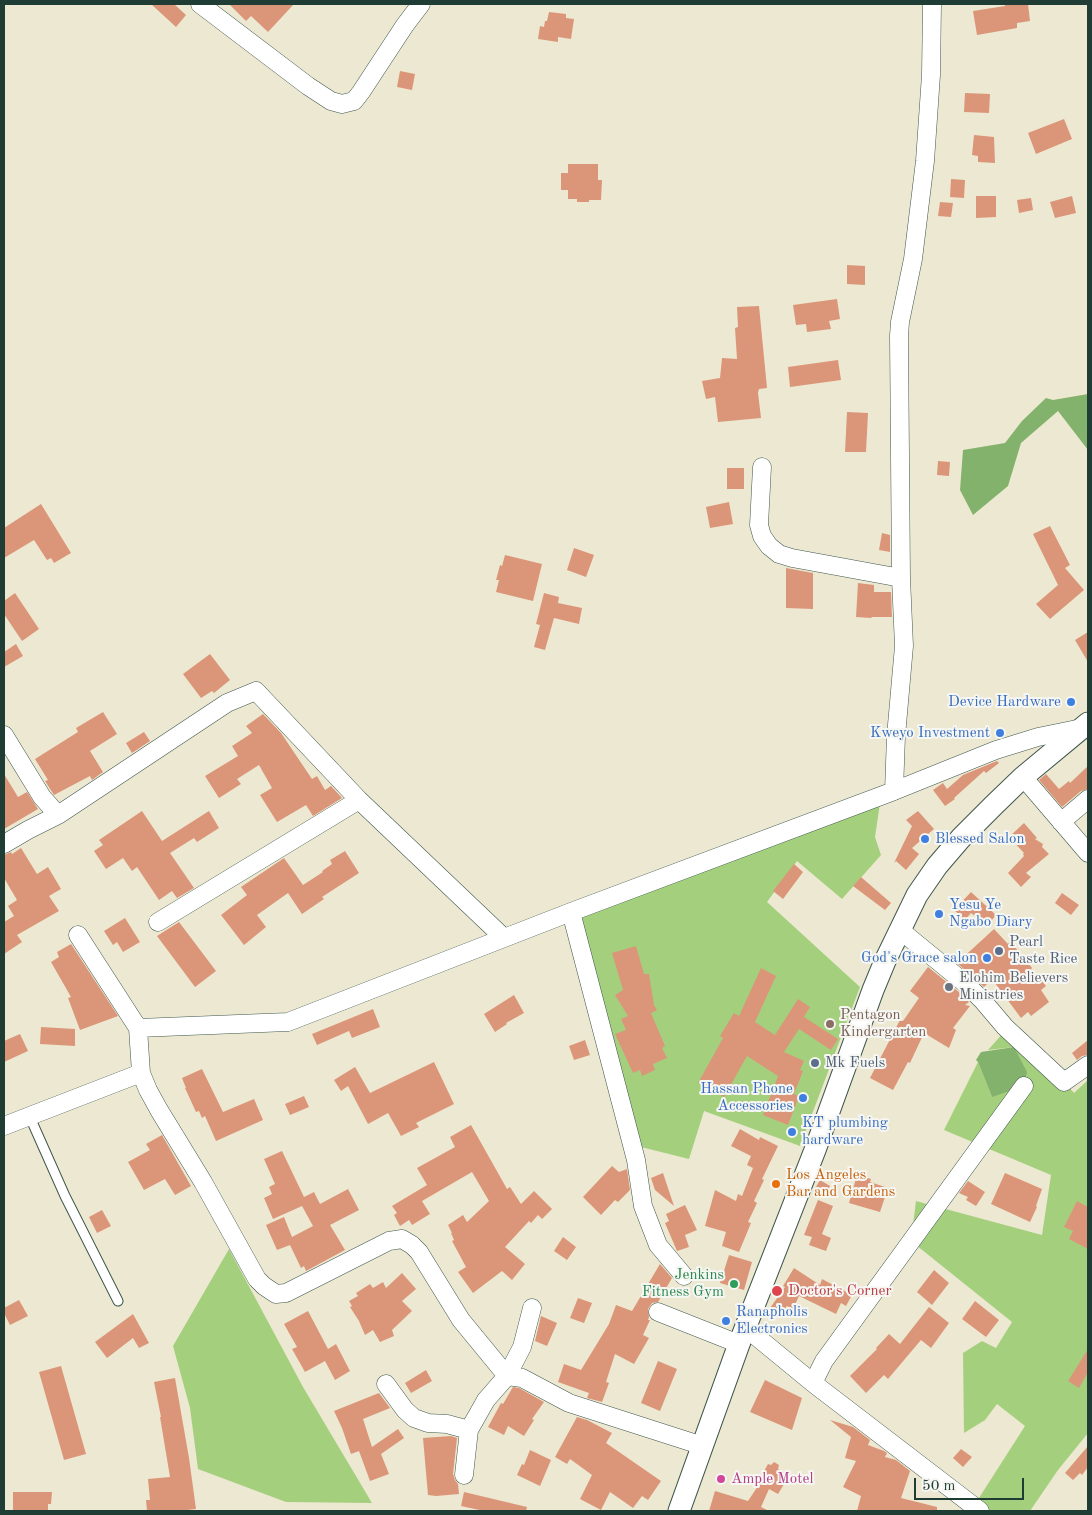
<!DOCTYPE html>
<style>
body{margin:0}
#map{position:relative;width:1092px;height:1515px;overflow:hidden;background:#ede8d1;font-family:"Old Standard TT",serif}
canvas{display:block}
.frame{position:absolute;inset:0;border:5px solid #1f3d34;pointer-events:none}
.scale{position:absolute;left:914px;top:1478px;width:110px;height:22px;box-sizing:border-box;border:2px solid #1f3d34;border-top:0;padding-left:6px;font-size:15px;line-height:18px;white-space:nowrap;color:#1f3d34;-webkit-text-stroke:4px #f6f6f2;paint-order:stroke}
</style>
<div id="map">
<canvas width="1092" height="1515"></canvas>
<div class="frame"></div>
<div class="scale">50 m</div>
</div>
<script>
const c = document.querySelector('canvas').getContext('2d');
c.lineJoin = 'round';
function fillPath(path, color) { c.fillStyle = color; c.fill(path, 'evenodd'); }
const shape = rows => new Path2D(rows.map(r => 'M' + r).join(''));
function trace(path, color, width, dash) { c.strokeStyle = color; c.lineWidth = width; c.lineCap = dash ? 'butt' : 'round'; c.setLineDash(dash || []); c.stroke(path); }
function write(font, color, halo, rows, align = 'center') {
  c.font = font + ' "Old Standard TT",serif'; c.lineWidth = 4; c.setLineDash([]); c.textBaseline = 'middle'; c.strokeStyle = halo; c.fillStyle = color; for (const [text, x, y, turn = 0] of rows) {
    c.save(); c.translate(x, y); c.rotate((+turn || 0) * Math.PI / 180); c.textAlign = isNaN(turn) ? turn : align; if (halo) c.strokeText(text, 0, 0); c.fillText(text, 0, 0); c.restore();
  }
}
fillPath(shape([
 [882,790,875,837,881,855,842,899,797,861,767,902,860,987,800,1146,704,1111,689,1159,633,1145,574,908],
 [1005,1031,1047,1062,1074,1093,1088,1080,1088,1433,1058,1470,1030,1511,989,1511,977,1501,1025,1426,997,1404,985,1420,964,1433,963,1353,982,1341,996,1348,1012,1322,911,1241,916,1201,1042,1235,1051,1175,944,1130,978,1062,992,1097,1014,1047,988,1050],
 [229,1249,303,1387,372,1503,286,1502,198,1469,190,1408,173,1346]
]), '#a4d07d');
fillPath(shape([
 [1088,394,1088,450,1058,411,1021,443,1008,486,973,515,960,490,963,450,1005,443,1022,421,1046,398,1053,400],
 [1014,1047,1027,1072,1024,1086,992,1097,978,1062,976,1060,981,1052]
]), '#83b26c');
fillPath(shape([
 [151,4,174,4,186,15,176,27],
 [229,4,294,4,268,32,251,16,246,21],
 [1005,4,1028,4,1030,21,1017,23,1017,28,977,35,973,11,1005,6],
 [549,12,566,14,566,18,574,19,571,39,558,37,558,42,538,39,540,26,544,27,545,21,547,21],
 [400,71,415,74,412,90,397,87],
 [965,93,990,94,989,113,964,112],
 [1064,119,1072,139,1036,154,1028,133],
 [974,135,994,137,995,163,978,162,978,156,972,155],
 [568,164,598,164,598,180,602,180,601,200,589,200,589,202,577,202,577,199,568,199,568,190,561,190,561,173,568,173],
 [951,179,965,180,964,198,950,197],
 [976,196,996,196,996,217,976,218],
 [1072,196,1076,213,1055,218,1050,202],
 [1031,198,1033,210,1019,213,1017,200],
 [940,202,953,203,951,217,938,216],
 [847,265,865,266,865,285,847,284],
 [837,299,840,319,829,321,831,329,807,332,806,324,796,325,793,305],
 [759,306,767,388,759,389,758,393,761,418,718,422,715,397,706,399,702,381,720,378,722,358,737,359,735,328,738,327,737,307],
 [838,360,841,380,790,387,788,367],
 [847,412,868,413,866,452,845,452],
 [938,461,950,462,949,476,937,475],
 [727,468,744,468,744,489,727,489],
 [729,502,733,524,710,528,706,507],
 [41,504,71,553,54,563,51,558,47,560,34,540,4,558,4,528],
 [1050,526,1070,565,1065,568,1084,590,1050,619,1036,604,1058,585,1033,534],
 [882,533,890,535,890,552,879,550],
 [574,548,594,555,586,577,567,570],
 [505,555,542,564,533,601,496,592,499,580,496,580,500,565,502,566],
 [786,568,813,573,813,609,786,608],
 [858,583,874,585,874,592,891,592,892,617,872,617,871,618,856,617],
 [15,593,39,629,22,641,4,614,4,601],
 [544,593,559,597,558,603,582,608,579,624,554,618,545,650,534,647,540,625,536,624],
 [1088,632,1088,662,1075,640],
 [16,644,23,656,4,667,4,652],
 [210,654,230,680,214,693,212,691,201,698,183,674],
 [103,712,117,734,90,751,103,772,92,780,90,776,54,795,45,781,48,780,35,759,78,732,76,728],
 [263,714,281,733,312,779,317,776,325,790,331,786,342,798,313,816,306,805,277,822,260,795,272,788,259,765,237,779,241,784,219,798,205,776,238,756,232,746,252,733,246,726],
 [144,732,150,741,132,753,126,743],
 [997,761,999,763,986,773,984,771,954,798,955,799,945,806,933,790,943,783,947,789,963,775],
 [1088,766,1088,789,1081,791,1062,807,1039,780,1046,774,1059,789,1069,781,1070,783],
 [4,774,18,797,27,792,38,809,4,829],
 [142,811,162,841,209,811,219,828,197,842,194,838,170,853,194,888,177,898,172,891,159,900,137,867,132,871,123,858,106,869,94,851,103,845,99,840],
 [918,811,934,829,912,848,919,854,906,870,896,861,894,863,912,826,906,820],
 [1024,823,1037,838,1035,839,1043,844,1042,847,1049,854,1026,873,1031,877,1021,887,1008,873,1024,856,1023,854,1024,853,1009,837],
 [21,848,37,874,48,867,61,889,49,896,59,911,17,935,22,942,4,954,4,922,14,916,8,906,17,900,4,878,4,855,11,852,12,854],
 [345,851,359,873,322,897,324,899,302,914,288,893,257,915,266,927,244,945,221,915,247,895,241,887,284,858,303,885,323,872,322,871,332,864,330,860],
 [794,864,803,872,783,899,773,891],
 [861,877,891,903,885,910,853,886],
 [971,892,996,915,987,926,971,913,965,920,954,910],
 [1062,893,1079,905,1071,915,1055,903],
 [125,918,140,942,123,952,117,942,113,945,104,931],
 [179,922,216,971,195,987,157,936],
 [994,929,1008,944,1010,942,1023,956,1032,968,1027,974,1033,979,1037,975,1046,986,1041,990,1049,1002,1031,1016,1028,1012,1021,1018,992,979,984,987,957,963],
 [71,944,118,1016,80,1030,68,998,71,997,51,962,59,957,57,952],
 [636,946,644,974,649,974,654,1005,657,1010,651,1013,665,1046,662,1048,667,1058,653,1064,655,1070,642,1076,640,1070,633,1073,615,1034,626,1030,621,1019,628,1016,615,995,623,990,612,953],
 [928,967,959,992,969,1002,965,1005,970,1006,953,1028,956,1030,949,1048,924,1033,910,1063,908,1062,893,1090,870,1078,900,1020,903,1021,919,998,910,991],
 [761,968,776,976,755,1022,775,1035,798,999,810,1007,804,1017,838,1039,831,1050,799,1029,784,1052,804,1061,800,1070,803,1071,794,1094,799,1096,788,1125,763,1115,778,1076,747,1056,724,1097,698,1083,723,1038,720,1036,734,1013,739,1016],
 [514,995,524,1013,506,1023,507,1024,495,1032,484,1014],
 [373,1009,380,1027,352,1038,349,1031,317,1045,312,1034],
 [41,1027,75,1029,75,1046,40,1044],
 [20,1034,28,1051,4,1062,4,1041],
 [585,1040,590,1055,574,1060,569,1046],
 [1088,1040,1088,1055,1082,1056,1077,1060,1072,1053],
 [434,1062,454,1104,416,1123,419,1127,401,1136,388,1113,368,1124,348,1086,341,1091,334,1080,355,1067,370,1093],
 [202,1069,223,1112,254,1099,263,1120,216,1141,205,1116,202,1118,199,1111,196,1112,185,1088,186,1088,182,1078],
 [304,1096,309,1107,290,1115,285,1104],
 [471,1125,507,1189,510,1187,521,1204,534,1191,552,1209,542,1219,538,1215,531,1223,529,1221,505,1247,525,1264,512,1280,502,1271,473,1293,458,1272,466,1267,452,1241,454,1240,451,1233,452,1233,448,1225,463,1215,467,1222,489,1201,472,1172,422,1201,430,1214,412,1225,409,1220,400,1226,394,1215,397,1213,392,1206,427,1185,417,1168,455,1147,450,1137],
 [740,1129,759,1140,760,1137,778,1146,762,1179,764,1180,754,1201,757,1203,748,1222,751,1223,739,1252,722,1246,726,1232,705,1226,715,1190,736,1201,738,1194,742,1196,753,1168,747,1165,751,1156,731,1146],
 [162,1135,191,1186,175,1195,165,1179,144,1190,128,1162,150,1150,146,1144],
 [282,1151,304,1197,314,1192,320,1204,348,1189,359,1210,330,1225,345,1250,306,1271,304,1266,301,1268,290,1245,277,1250,266,1225,284,1217,292,1237,313,1226,302,1206,273,1219,264,1198,272,1194,269,1187,275,1184,264,1159],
 [612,1166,619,1172,627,1169,630,1190,618,1202,615,1200,601,1215,583,1197],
 [663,1173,674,1206,655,1190,651,1178],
 [1005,1173,1042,1189,1036,1206,1037,1207,1030,1222,991,1204],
 [857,1175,871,1179,870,1182,888,1188,880,1212,849,1203],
 [820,1180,830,1186,824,1198,813,1192],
 [968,1181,985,1192,976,1206,966,1200,968,1197,959,1193],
 [818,1200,833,1206,822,1234,831,1238,826,1251,809,1245,812,1237,804,1235],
 [1077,1201,1088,1207,1088,1249,1069,1239,1073,1231,1064,1227],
 [685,1205,697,1230,685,1235,689,1247,677,1251,665,1223,669,1221,666,1214],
 [102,1210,111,1226,97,1233,89,1217],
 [563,1237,576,1247,567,1260,554,1251],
 [729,1255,752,1262,744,1290,720,1283],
 [660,1264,672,1278,658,1302,652,1303,648,1309,649,1317,648,1320,650,1320,643,1335,649,1338,634,1364,615,1354,606,1382,609,1383,602,1402,587,1398,589,1393,558,1382,564,1364,581,1370,609,1324,616,1305,632,1311],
 [794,1268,820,1285,822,1279,852,1295,846,1306,841,1303,836,1314,799,1296,793,1309,787,1306,780,1315,770,1308,785,1287,783,1286],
 [934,1270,949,1283,932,1305,917,1292],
 [402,1273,416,1289,402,1301,412,1311,392,1330,394,1336,380,1342,373,1330,365,1335,359,1321,350,1307,352,1306,349,1301,358,1296,356,1293,370,1284,373,1288,383,1282,386,1288],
 [578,1298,592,1303,584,1323,570,1318],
 [19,1300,28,1316,10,1325,4,1313,4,1308],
 [975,1301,999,1320,986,1337,962,1319],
 [929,1307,949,1323,931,1348,921,1340,888,1379,884,1375,866,1393,850,1376,877,1349,876,1348,889,1334,900,1344],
 [308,1311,328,1349,336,1344,350,1371,335,1380,325,1361,305,1372,292,1349,297,1347,284,1324],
 [133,1314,149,1343,139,1348,133,1338,107,1358,95,1342],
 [541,1316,557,1323,547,1346,535,1341],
 [1088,1349,1088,1372,1079,1388,1068,1381],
 [658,1361,677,1369,660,1411,641,1403],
 [61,1366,86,1454,64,1460,39,1372],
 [426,1370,432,1381,411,1393,405,1383],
 [175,1378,189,1458,196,1509,187,1510,187,1511,147,1511,146,1500,150,1500,148,1479,170,1477,160,1417,161,1417,154,1382],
 [765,1380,802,1398,792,1430,750,1412],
 [513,1387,519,1388,544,1402,532,1419,534,1420,524,1436,508,1426,504,1435,488,1427,501,1403,503,1404],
 [379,1393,390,1408,363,1419,372,1447,398,1429,404,1438,381,1454,389,1474,370,1481,359,1451,351,1454,342,1428,334,1411],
 [577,1417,587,1420,612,1433,606,1443,661,1481,648,1500,642,1496,633,1508,610,1492,601,1510,580,1499,592,1475,570,1459,567,1464,555,1457],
 [830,1420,853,1427,870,1440,868,1445,884,1451,887,1453,885,1457,896,1460,910,1471,901,1498,937,1507,937,1511,857,1511,861,1496,843,1487,856,1461,845,1458,851,1437],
 [451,1436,457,1438,453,1474,455,1480,458,1484,459,1494,436,1496,428,1495,423,1438],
 [1088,1446,1088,1467,1082,1475,1080,1473,1073,1480,1065,1473],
 [961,1449,972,1457,963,1467,953,1458],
 [530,1450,551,1460,540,1486,517,1475,522,1464,524,1465],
 [774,1462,779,1465,778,1469,789,1476,778,1494,769,1489,761,1507,769,1511,709,1511,715,1491,748,1501,760,1483,758,1482,768,1464,771,1465],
 [13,1492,52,1492,51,1504,48,1504,48,1511,13,1511],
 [464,1492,527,1507,526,1511,484,1511,461,1506]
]), '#db9679');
const service = shape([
 [29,1115,65,1196,118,1301]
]);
const minor = shape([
 [200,4,308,86,331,101,342,104,354,101,361,92,405,25,421,4],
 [762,467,759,525,762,536,769,546,779,554,792,558,901,578],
 [4,735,42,797,58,815],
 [1023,777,1088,853],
 [894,791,896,736,904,646,901,578,899,336,900,322,913,259,925,161,931,75,932,4],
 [1061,822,1088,799],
 [4,844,28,830,58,815,227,703,256,691,359,800,504,938],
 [571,912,636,1160,643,1206,658,1245,684,1276],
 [158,922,359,800],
 [900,930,966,984,983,1001,1005,1027,1064,1082,1088,1065],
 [78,935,138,1028],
 [141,1073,148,1090,159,1110,203,1182,257,1279,264,1286,276,1294,286,1293,389,1241,402,1239,412,1245,419,1252,461,1320,507,1376,522,1347,532,1308],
 [4,1126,141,1073,138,1028,288,1022,571,912,894,791,996,750,1038,737,1082,728],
 [658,1312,739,1344],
 [746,1328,813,1383,980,1511],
 [813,1383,824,1361,1024,1086],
 [386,1384,405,1410,414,1418,428,1423,447,1424,469,1430],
 [464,1475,469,1430,486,1400,507,1376,522,1378,569,1403,703,1446]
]);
const tertiary = shape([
 [679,1511,739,1344,815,1150,873,990,885,961,917,895,937,866,961,838,994,805,1023,777,1088,723]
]);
trace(service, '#3e574c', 11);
trace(minor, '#3e574c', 19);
trace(tertiary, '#3e574c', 23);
trace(service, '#fff', 9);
trace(minor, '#fff', 18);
trace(tertiary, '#fff', 21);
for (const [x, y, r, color] of [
 [1071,702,5,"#3f7fe0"],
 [1000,733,5,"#3f7fe0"],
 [925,839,5,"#3f7fe0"],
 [939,914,5,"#3f7fe0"],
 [999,951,5,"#5c6f8a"],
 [987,958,5,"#3f7fe0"],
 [949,987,5,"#6b7280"],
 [830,1024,5,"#8d6e63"],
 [815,1063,5,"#5c6f8a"],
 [803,1098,5,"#3f7fe0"],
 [792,1132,5,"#3f7fe0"],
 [776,1184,5,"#e8710a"],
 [734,1284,5,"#2e9e5b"],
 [777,1291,6,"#e0444e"],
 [726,1321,5,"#3f7fe0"],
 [721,1479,5,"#d1479c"]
]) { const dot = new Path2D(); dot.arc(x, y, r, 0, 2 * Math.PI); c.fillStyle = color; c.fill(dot); trace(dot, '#f6f6f2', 2); }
write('15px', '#366cbe', '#f6f6f2', [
 ["Device Hardware",1061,702],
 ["Kweyo Investment",990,733],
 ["Blessed Salon",935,839,"left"],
 ["Yesu Ye",949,905,"left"],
 ["Ngabo Diary",949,922,"left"],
 ["God's Grace salon",977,958],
 ["Hassan Phone",793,1089],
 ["Accessories",793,1106],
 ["KT plumbing",802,1123,"left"],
 ["hardware",802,1140,"left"],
 ["Ranapholis",736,1312,"left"],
 ["Electronics",736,1329,"left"]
], 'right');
write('15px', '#4e5e75', '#f6f6f2', [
 ["Pearl",1009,942],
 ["Taste Rice",1009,959],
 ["Mk Fuels",825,1063]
], 'left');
write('15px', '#5b616d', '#f6f6f2', [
 ["Elohim Believers",959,978],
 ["Ministries",959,995]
], 'left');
write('15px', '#785e54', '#f6f6f2', [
 ["Pentagon",840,1015],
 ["Kindergarten",840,1032]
], 'left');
write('15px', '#c56008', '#f6f6f2', [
 ["Los Angeles",786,1175],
 ["Bar and Gardens",786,1192]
], 'left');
write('15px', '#27864d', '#f6f6f2', [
 ["Jenkins",724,1275],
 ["Fitness Gym",724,1292]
], 'right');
write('15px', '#be3a42', '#f6f6f2', [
 ["Doctor's Corner",788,1291]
], 'left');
write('15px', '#b23c85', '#f6f6f2', [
 ["Ample Motel",731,1479]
], 'left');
</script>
